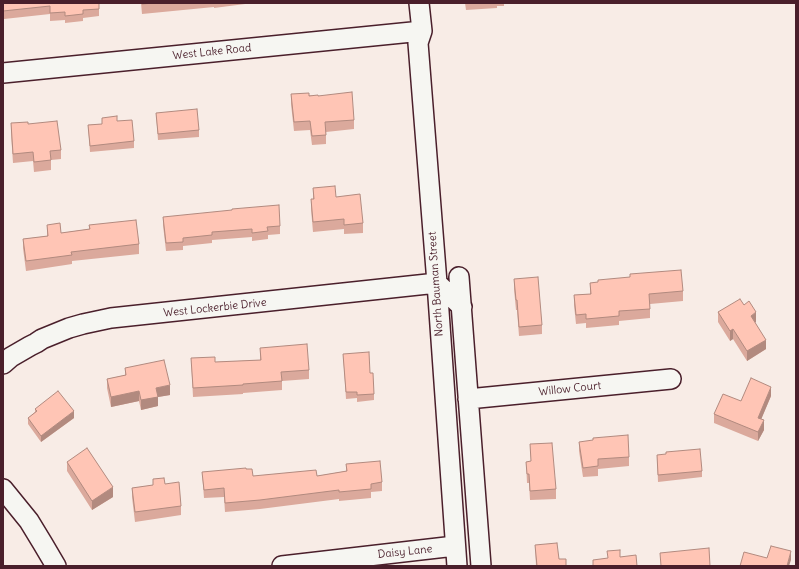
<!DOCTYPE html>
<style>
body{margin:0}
#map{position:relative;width:799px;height:569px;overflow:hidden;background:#f8ece6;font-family:Delius,sans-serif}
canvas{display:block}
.frame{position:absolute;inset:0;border:4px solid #4a1f2b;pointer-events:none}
</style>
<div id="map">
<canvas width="799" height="569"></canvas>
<div class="frame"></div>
</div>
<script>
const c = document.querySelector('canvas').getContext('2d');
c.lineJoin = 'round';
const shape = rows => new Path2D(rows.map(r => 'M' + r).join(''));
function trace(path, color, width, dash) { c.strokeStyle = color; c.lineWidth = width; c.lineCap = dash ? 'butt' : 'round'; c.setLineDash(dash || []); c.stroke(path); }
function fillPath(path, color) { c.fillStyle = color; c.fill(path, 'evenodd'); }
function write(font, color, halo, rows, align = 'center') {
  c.font = font + ' Delius,sans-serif'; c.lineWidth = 4; c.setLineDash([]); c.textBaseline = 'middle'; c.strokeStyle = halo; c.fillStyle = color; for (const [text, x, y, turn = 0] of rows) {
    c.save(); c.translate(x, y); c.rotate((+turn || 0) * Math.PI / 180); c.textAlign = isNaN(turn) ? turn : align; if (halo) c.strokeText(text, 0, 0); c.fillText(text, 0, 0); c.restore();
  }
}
const street = shape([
 [419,3,422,31,418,43,437,283,457,566],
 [3,73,422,31],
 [459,277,481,566],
 [3,364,11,357,30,346,36,343,42,339,69,328,83,324,111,318,437,283,462,307],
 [468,399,671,379],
 [3,489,29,521,43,544,56,566],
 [282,566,455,546]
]);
trace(street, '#4a1f2b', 22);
trace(street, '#f6f6f2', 19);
fillPath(shape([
 [3,3,99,9,99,16,83,18,83,21,65,23,65,20,50,21,50,14,4,19,4,28,3,28],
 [141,3,253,3,214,8,214,7,142,14],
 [465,3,504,3,504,6,497,6,497,8,466,10],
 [291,94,318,96,354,120,354,129,326,132,326,144,312,145,310,130,294,131,291,104],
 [156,113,199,130,199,137,158,140],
 [102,118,117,121,134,141,134,148,90,152,88,125,102,124],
 [11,123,28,124,61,150,61,159,51,160,51,170,34,172,33,161,13,163,11,133],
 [313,188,336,197,363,223,363,233,344,234,344,229,313,232,311,209,311,199,313,199],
 [163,217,280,226,280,234,268,235,268,239,252,241,252,237,212,240,212,243,183,246,183,250,166,251,163,225],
 [47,225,61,233,89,229,89,225,139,244,139,254,72,261,72,264,26,271,23,248,23,239,47,236],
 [514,279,542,325,542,334,519,336,517,310,516,310,514,289],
 [590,283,683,291,683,301,650,304,650,318,619,321,619,325,586,328,586,323,576,324,574,305,574,295,590,294],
 [744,305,756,322,755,322,766,349,747,361,733,339,730,341,718,322,718,312],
 [260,348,309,370,309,379,282,381,282,390,243,393,243,394,193,397,191,358,215,362,260,360],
 [343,354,370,373,374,394,374,400,357,402,357,398,346,399],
 [125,368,170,395,158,397,158,406,141,410,139,401,111,407,107,388,107,379,125,375],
 [771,396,761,419,764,430,758,441,714,423,714,414,741,401],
 [35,409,74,418,41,442,28,424,28,418,35,412],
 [579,442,629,457,629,466,598,469,598,476,583,477,579,451],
 [530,444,556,489,556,499,530,500,529,483,527,483,526,462,531,461],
 [657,455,702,471,702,477,658,482],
 [67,462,113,497,92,510,67,471],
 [346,464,382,482,382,491,371,492,371,498,339,501,339,499,260,509,225,512,224,497,204,498,202,472,246,469,253,476,317,476,346,471],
 [153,479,165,484,181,506,181,515,135,522,132,497,132,488,153,485],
 [535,545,559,559,566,566,536,566]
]), '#dba99c');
fillPath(shape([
 [756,312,756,322,751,325,751,316],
 [733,329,733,339,730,341,730,331],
 [766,340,766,349,747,361,747,351],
 [170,385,170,395,158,397,158,406,141,410,141,400,156,388],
 [771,387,771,396,758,427,758,418],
 [139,391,139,401,111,407,111,397],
 [74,411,74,418,41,442,41,436],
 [764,420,764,430,758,441,758,432],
 [113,487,113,497,92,510,92,501],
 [791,551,791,560,789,566,787,566]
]), '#b28a7f');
const building = shape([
 [3,3,99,3,99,9,83,10,83,14,65,16,65,12,50,13,50,6,3,11,3,3],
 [142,3,154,3,142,4,142,3],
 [352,92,354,120,325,122,326,135,312,136,310,121,294,122,291,94,309,93,309,96,318,95,318,96,352,92],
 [197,109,199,130,158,134,156,113,197,109],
 [117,116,117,121,132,120,134,141,90,146,88,125,102,124,102,118,117,116],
 [57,121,61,150,50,151,51,160,34,162,33,152,13,154,11,123,28,122,28,124,57,121],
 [335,186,336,197,360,194,363,223,344,225,344,219,313,222,311,199,314,199,313,188,335,186],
 [279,205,280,226,267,227,268,231,252,233,252,229,212,232,212,235,183,238,183,242,166,243,163,217,232,210,232,209,279,205],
 [136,220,139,244,71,252,72,255,26,261,23,239,48,236,47,225,60,223,61,233,90,229,89,225,136,220],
 [681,270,683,291,649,294,650,309,619,311,619,316,586,319,586,314,576,315,574,295,591,294,590,283,598,282,598,280,630,277,630,274,681,270],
 [538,277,542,325,519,327,517,300,516,300,514,279,538,277],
 [740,299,744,305,749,301,756,312,751,316,766,340,747,351,733,329,730,331,718,312,740,299],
 [307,344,309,370,281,372,282,381,243,384,243,385,193,388,191,358,215,357,215,362,261,360,260,348,307,344],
 [369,352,370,373,373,373,374,394,357,395,357,392,346,392,343,354,369,352],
 [164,360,170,385,156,388,158,397,141,400,139,391,111,397,107,379,126,375,125,368,164,360],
 [751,378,771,387,758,418,764,420,758,432,714,414,723,394,741,401,751,378],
 [58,391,74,411,41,436,28,418,37,411,35,409,58,391],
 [628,435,629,457,598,459,598,466,583,468,579,442,593,440,593,438,628,435],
 [552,443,556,489,530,491,529,474,527,474,526,462,531,461,530,444,552,443],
 [87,448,113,487,92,501,67,462,87,448],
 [700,449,702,471,658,475,657,455,666,454,666,452,700,449],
 [380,461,382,482,371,484,371,489,339,492,339,490,260,500,225,503,224,488,204,490,202,472,246,468,246,469,252,469,253,476,316,470,317,476,347,471,346,464,380,461],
 [164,478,165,484,179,482,181,506,135,512,132,488,153,485,153,479,164,478],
 [557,543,559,559,566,559,566,566,537,566,535,545,557,543],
 [771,546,791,551,787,566,740,566,744,552,767,558,771,546],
 [709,548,710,566,661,566,660,553,709,548],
 [620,550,620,557,636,555,637,566,593,566,593,560,608,558,607,551,620,550]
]);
fillPath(building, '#ffc5b5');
trace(building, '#b28a7f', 1);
write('11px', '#4a1f2b', '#f6f6f2', [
 ["West Lake Road",212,52,-6],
 ["North Bauman Street",436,284,-94],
 ["West Lockerbie Drive",215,308,-6],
 ["Willow Court",570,389,-6],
 ["Daisy Lane",405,552,-6]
]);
</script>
